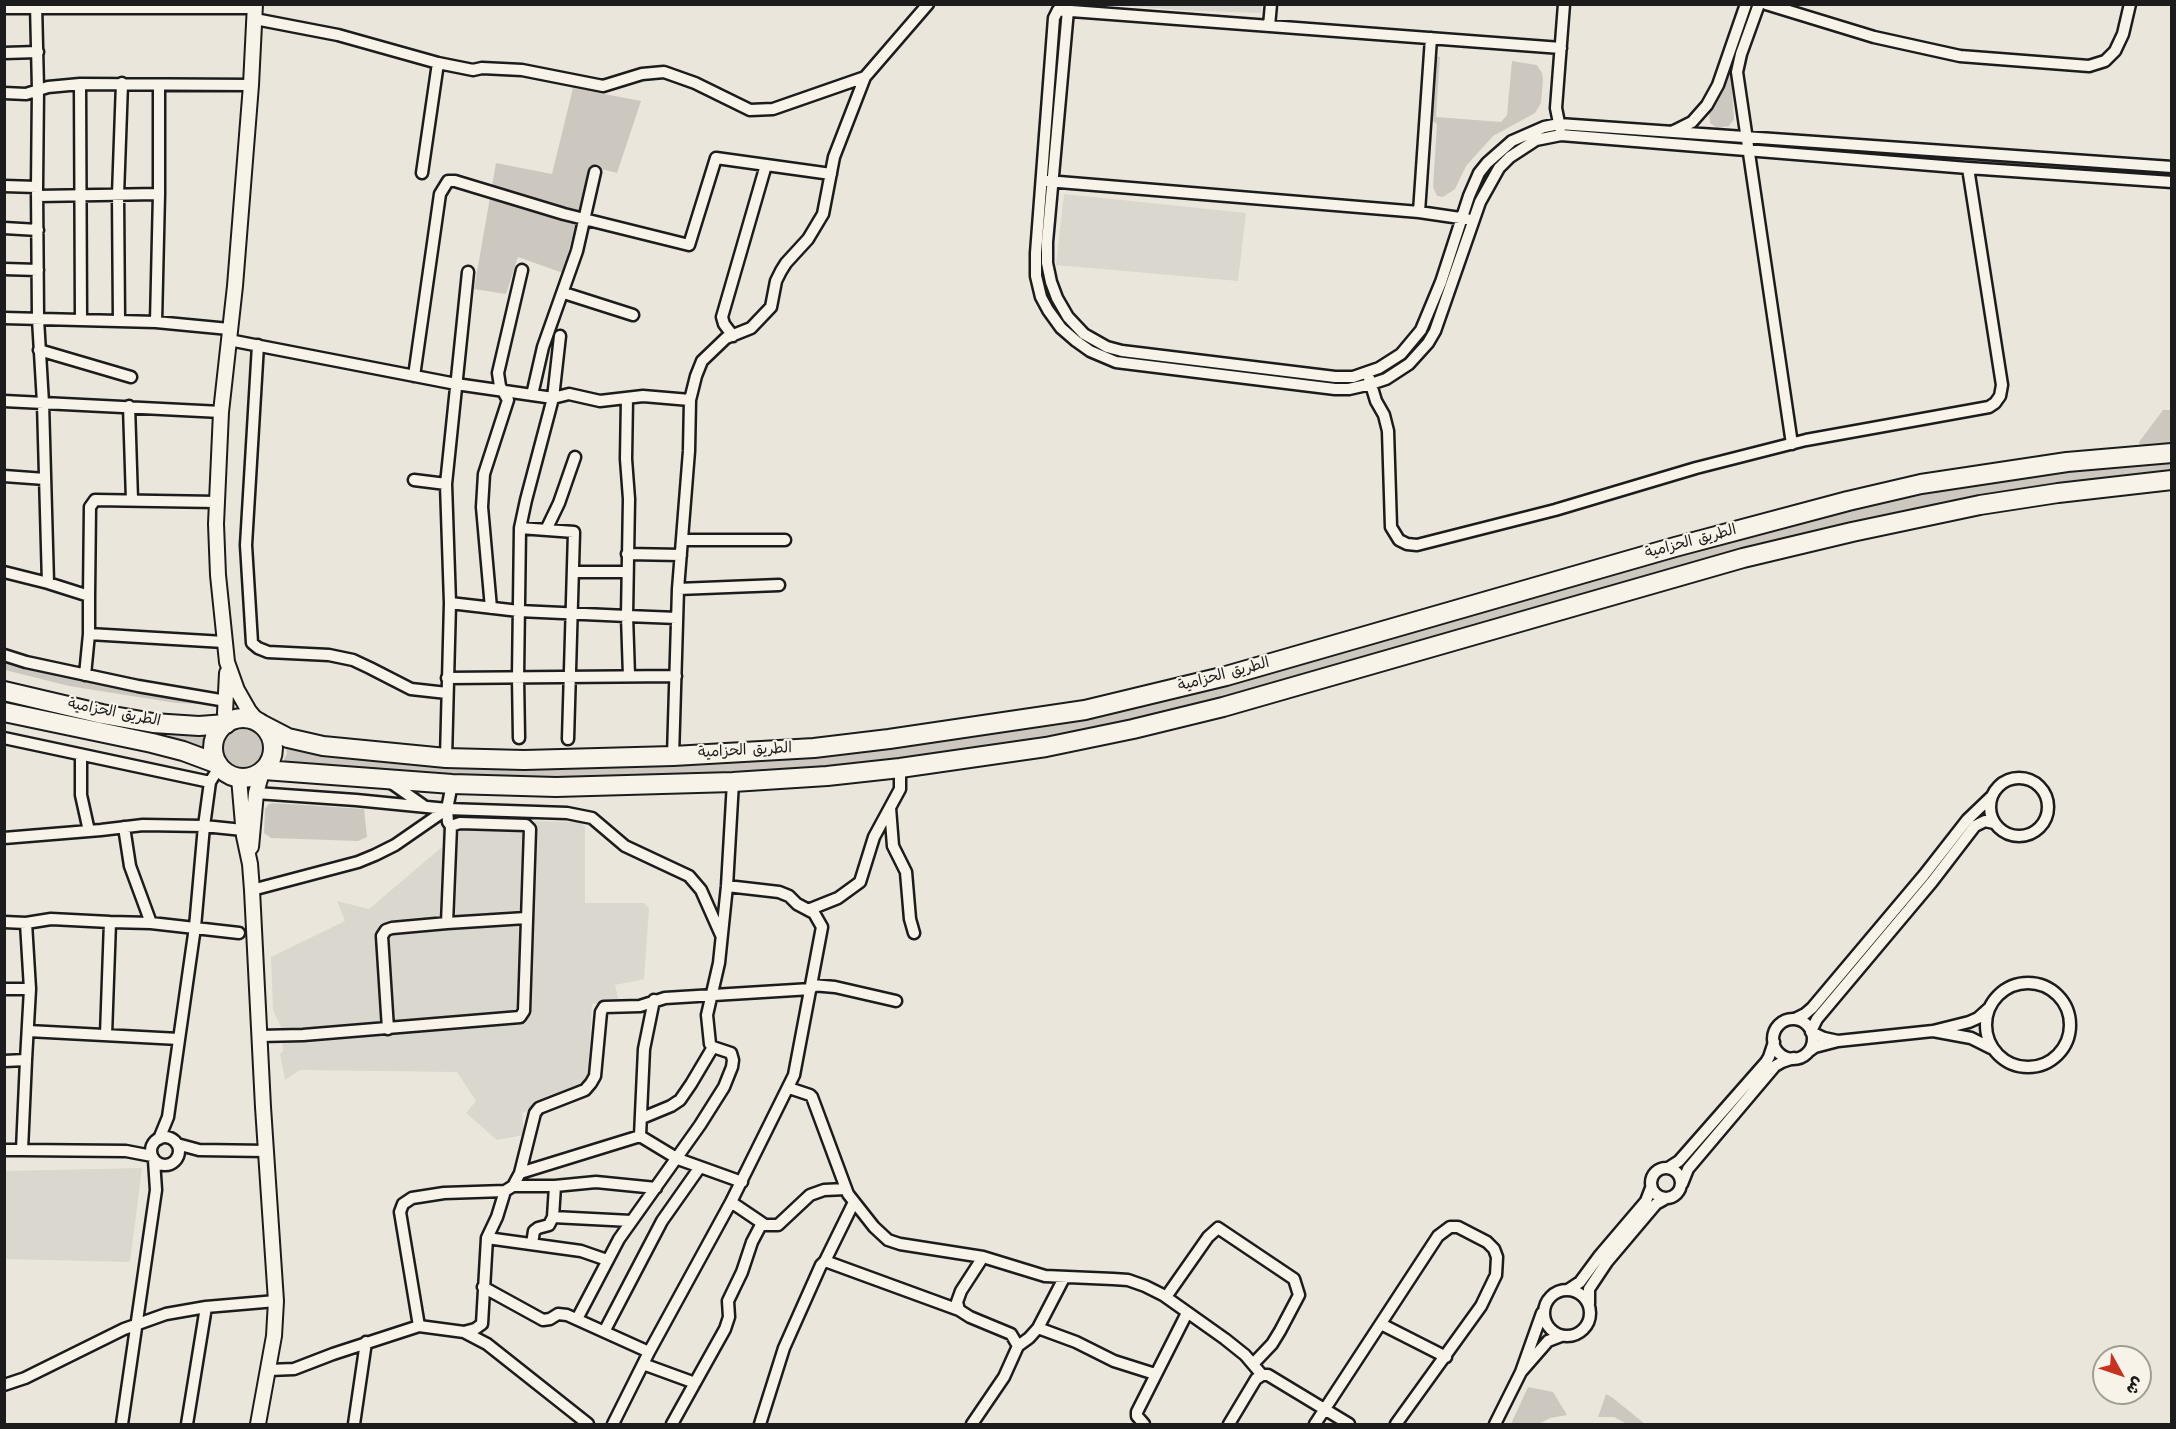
<!DOCTYPE html>
<meta charset="utf-8">
<style>
body{margin:0}
#map{position:relative;width:2176px;height:1429px;overflow:hidden;background:#eae6dc;font-family:Kalam,"Playpen Sans Arabic",sans-serif}
canvas{display:block}
.frame{position:absolute;inset:0;border:6px solid #1c1c1c;pointer-events:none}
.north{position:absolute;left:2092px;top:1345px;width:60px;height:60px;box-sizing:border-box;background:#f7f3e8;border:2px solid #9f9d96;border-radius:50%;rotate:130deg;font-size:16px;font-weight:700;line-height:24px;text-align:center;color:#1c1c1c}
.north::after{content:'';display:block;margin:auto;width:21px;height:27px;background:#c8321e;clip-path:polygon(50% 0,100% 100%,50% 72%,0 100%)}
</style>
<div id="map">
<canvas width="2176" height="1429"></canvas>
<div class="frame"></div>
<div class="north">ش</div>
</div>
<script>
const c = document.querySelector('canvas').getContext('2d');
c.lineJoin = 'round';
function fillPath(path, color) { c.fillStyle = color; c.fill(path, 'evenodd'); }
const shape = rows => new Path2D(rows.map(r => 'M' + r).join(''));
function trace(path, color, width, dash) { c.strokeStyle = color; c.lineWidth = width; c.lineCap = dash ? 'butt' : 'round'; c.setLineDash(dash || []); c.stroke(path); }
function write(font, color, halo, rows, align = 'center') {
  c.font = font + ' Kalam,"Playpen Sans Arabic",sans-serif'; c.lineWidth = 4.5; c.setLineDash([]); c.textBaseline = 'middle'; c.strokeStyle = halo; c.fillStyle = color; for (const [text, x, y, turn = 0] of rows) {
    c.save(); c.translate(x, y); c.rotate((+turn || 0) * Math.PI / 180); c.textAlign = isNaN(turn) ? turn : align; if (halo) c.strokeText(text, 0, 0); c.fillText(text, 0, 0); c.restore();
  }
}
fillPath(shape([
 [1121,5,1120,5,1262,5,1261,13,1176,10],
 [1064,194,1246,213,1238,281,1056,265],
 [455,820,581,822,585,827,585,903,644,903,649,908,644,979,615,985,619,1002,592,1004,588,1079,582,1086,522,1113,524,1135,497,1140,466,1113,476,1101,457,1072,300,1070,285,1080,280,1054,283,1051,281,1027,273,1010,271,957,345,921,337,901,369,909,442,847,442,825],
 [142,1168,130,1262,5,1259,5,1171]
]), '#dad7ce');
fillPath(shape([
 [1737,46,1738,47,1731,73,1734,119,1729,126,1717,128,1710,123,1709,111,1721,91],
 [1435,56,1440,57,1436,117,1501,122,1507,115,1512,61,1537,65,1542,73,1543,79,1541,103,1535,113,1493,136,1466,166,1455,189,1443,197,1437,196,1433,187,1437,124,1430,119],
 [573,88,641,101,617,173,590,166,563,273,518,257,506,294,474,289,496,163,552,174],
 [2163,410,2171,410,2171,445,2141,448,2139,442],
 [2171,457,2171,470,2053,485,1909,509,1745,549,1268,688,1078,735,831,771,526,780,280,768,287,753,285,742,574,764,1062,718,1915,491],
 [5,649,114,675,216,694,202,704,176,703,69,686,5,670],
 [4,696,208,732,207,754,5,704],
 '222 749a21 21 0 1 1 42 0a21 21 0 1 1-42 0Z',
 [273,803,364,809,367,837,358,841,271,838,264,833,265,809,269,804],
 [1528,1387,1553,1392,1567,1415,1550,1418,1539,1424,1511,1424],
 [1606,1394,1613,1398,1645,1424,1627,1424,1614,1417,1598,1417]
]), '#ccc8c0');
const street = shape([
 [36,4,38,89,37,187,38,319,43,403,48,583],
 [1759,4,1741,54,1737,72,1792,444],
 [1766,4,1874,37,1960,56,2089,66,2105,61,2115,51,2123,34,2130,4],
 [4,8,255,8],
 [1068,10,1047,242,1047,263,1051,282,1057,298,1068,317,1084,334,1107,347,1122,351,1335,377,1353,377,1379,368,1401,354,1421,330,1441,282,1469,196,1479,173,1487,163,1512,141,1544,127,1559,124,2172,167],
 [255,19,338,35,438,63,473,70,482,68,522,70,603,86,642,74,664,72,695,83,750,110,773,109,865,77],
 [1269,26,1271,4],
 [1561,48,1058,10,1054,18,1036,253,1036,276,1041,297,1048,310,1061,328,1076,341,1090,351,1116,362,1335,389,1349,389,1371,384,1386,379,1409,364,1428,343,1435,331,1480,202,1499,168,1510,157,1536,140,1561,135,1968,168,2172,182],
 [4,53,38,52],
 [80,84,81,319],
 [4,93,26,94,48,87,80,84,251,85],
 [1560,128,1556,108,1564,4],
 [1672,132,1692,122,1707,105,1718,85,1746,4],
 [422,173,438,63],
 [1047,181,1419,212,1467,219],
 [4,186,37,187],
 [37,196,159,194],
 [1419,212,1431,38],
 [4,228,38,230],
 [4,269,38,270],
 [564,293,633,315],
 [4,318,156,322,229,329],
 [119,321,118,195,122,83],
 [156,322,159,194,159,85],
 [733,336,724,324,722,317,766,165],
 [229,340,456,384,553,398,569,394,600,401,643,396,690,400,696,376,702,361,726,338,751,328,771,307,776,281,781,271,786,263,808,239,823,214,834,157,865,77,928,4],
 [258,345,246,545,252,643,258,648,268,652,329,655,353,660,370,668,411,689,447,693],
 [39,350,131,377],
 [414,376,440,194,448,181,455,181,564,214,689,245,716,158,831,174],
 [1369,378,1376,401,1384,415,1388,431,1391,527,1399,540,1407,544,1417,545,1555,510,1696,468,1806,440,1989,407,1995,403,2000,396,2002,385,1968,168],
 [532,395,543,347,577,251,595,172],
 [627,398,626,459,629,499,627,616,677,618],
 [4,401,221,412],
 [129,406,132,500],
 [4,476,45,479],
 [414,480,446,484],
 [520,528,574,532,568,739],
 [546,530,559,503,575,457],
 [682,540,785,540],
 [627,554,681,555],
 [4,572,48,583,89,596,89,634,85,675],
 [573,572,626,572],
 [678,589,779,585],
 [89,596,90,507,95,500,217,502],
 [450,603,446,484,468,272],
 [491,608,482,507,484,474,508,400,500,386,498,373,522,270],
 [89,634,224,642],
 [4,655,26,662,138,686,226,701],
 [447,678,676,676],
 [4,738,210,782],
 [519,738,518,677,520,528,526,500,553,398,560,336],
 [81,755,81,795,89,831],
 [673,756,678,589,689,451,690,400],
 [446,758,450,603,519,611,627,616,629,676],
 '1990 807a29 29 0 1 1 58 0a29 29 0 1 1-58 0Z',
 [390,782,424,806],
 [452,784,447,809,448,822,451,826,447,923,526,918],
 [256,793,356,800,447,809,567,813,592,818,625,846,689,876,701,890,721,935],
 [890,808,893,846,906,872,910,919,914,933],
 [124,827,130,866,151,923],
 [4,838,101,830,143,825,204,826,243,830],
 [252,890,358,862,375,855,395,845,447,809],
 [808,910,838,898,860,882,874,837,900,789,900,768],
 [4,922,26,923,30,989],
 [26,923,51,919,110,922,151,923,239,933],
 '1986 1025a42 42 0 1 1 84 0a42 42 0 1 1-84 0Z',
 [812,985,835,987,896,1001],
 [4,989,30,989,26,1060],
 [1988,1009,1978,1018,1969,1022,1933,1031,1971,1038,1991,1048],
 [1795,1019,1805,1014,1812,1008,1924,875,1967,820,1991,797],
 '1773 1039a20 20 0 1 1 40 0a20 20 0 1 1-40 0Z',
 [388,1029,382,936,386,930,392,928,447,923],
 [28,1031,179,1039],
 [1811,1031,1817,1019,1932,882,1975,826,1985,821,1994,823],
 [106,1035,110,922],
 [260,1036,303,1035,520,1017,524,1011,530,829,526,825,460,823,451,826],
 [1838,1041,1933,1031],
 [1808,1052,1815,1047,1838,1041,1824,1038,1811,1032],
 [4,1061,26,1060,22,1150,4,1150],
 [789,1088,810,1095,812,1097,848,1194,874,1227,888,1240,900,1244,983,1257,1045,1276,1113,1279,1128,1280,1145,1286,1163,1295,1225,1339,1245,1355,1262,1375],
 [642,1118,671,1106,680,1100,691,1084,713,1047],
 [640,1136,644,1049,654,1000],
 '151 1151a14 14 0 1 1 28 0a14 14 0 1 1-28 0Z',
 [159,1139,168,1117,195,927,204,826,210,782,220,766],
 [177,1144,199,1150,267,1151],
 [22,1150,126,1151,152,1156],
 '1651 1183a15 15 0 1 1 30 0a15 15 0 1 1-30 0Z',
 [1668,1168,1679,1161,1766,1062,1769,1057,1774,1042],
 [520,1173,640,1136,678,1159,742,1182],
 [1682,1184,1688,1169,1775,1066,1782,1062,1794,1058],
 [513,1186,555,1186,596,1182,656,1188],
 [555,1186,553,1217,631,1221],
 [731,1202,765,1225,778,1225,810,1195,824,1190,846,1189],
 [487,1238,581,1251,607,1260],
 [532,1244,534,1231,538,1228,549,1225,553,1217],
 [825,1261,854,1202],
 [483,1287,543,1320,550,1319,558,1314,567,1315,649,1352,731,1202,794,1075,822,927,814,913,797,904,789,896,779,892,727,886],
 '1544 1313a23 23 0 1 1 46 0a23 23 0 1 1-46 0Z',
 [1568,1290,1580,1282,1600,1255,1646,1201,1651,1188],
 [1166,1297,1208,1237,1218,1228,1294,1279,1299,1295,1280,1331,1272,1344,1253,1364],
 [1589,1304,1589,1289,1607,1262,1656,1204,1665,1199],
 [1542,1313,1521,1372,1548,1341,1561,1336],
 [577,1319,619,1239,700,1125,724,1087,732,1067,733,1060,731,1053,713,1047,710,1044,707,1015,719,963,727,886,733,782],
 [1381,1324,1446,1357],
 [419,1326,400,1212,403,1204,412,1198,444,1193,505,1191],
 [1038,1328,1076,1342,1114,1361,1155,1374],
 [605,1330,662,1221,700,1167],
 [464,1332,487,1344,588,1424],
 [1018,1346,1029,1338,1038,1328,1064,1278],
 [643,1364,695,1383],
 [269,1370,294,1369,333,1354,419,1326,464,1332,475,1329,482,1324,487,1238,497,1217,505,1191,513,1186,520,1173,535,1113,539,1108,585,1090,591,1083,595,1076,601,1012,604,1007,640,1006,665,998,811,989],
 [4,1385,25,1378,124,1329,166,1314,206,1307,276,1301],
 [122,1424,156,1190,154,1160],
 [187,1424,206,1307],
 [354,1424,366,1342],
 [613,1424,649,1352],
 [672,1424,725,1329,729,1317,728,1301,742,1272,752,1242,762,1223],
 [760,1424,784,1348,821,1265,825,1261,959,1310],
 [972,1424,1004,1377,1018,1346,1011,1334,970,1317,959,1310,957,1302,961,1291,983,1257],
 [1144,1424,1137,1416,1137,1412,1187,1313],
 [1229,1424,1256,1379,1262,1375,1268,1375,1349,1424],
 [1315,1424,1438,1236,1450,1227,1458,1227,1487,1242,1494,1249,1497,1257,1496,1275,1481,1306,1396,1424],
 [1495,1424,1521,1372]
]);
const secondary = shape([
 [255,4,251,85,235,286,221,412,216,524,218,575,227,662,237,690,249,711,258,722],
 [227,673,225,713,227,723],
 [239,778,244,836,250,864,252,890,263,1107,276,1301,274,1336,258,1424],
 [251,847,256,793,262,772]
]);
const highway = shape([
 [4,691,102,714,153,723,199,726,226,724],
 [4,712,152,743,183,751,218,764],
 '213 748a30 30 0 1 1 60 0a30 30 0 1 1-60 0Z',
 [261,724,288,738,323,746,446,758,524,760,673,756,814,748,889,739,1085,710,1226,676,1675,547,1848,501,1921,484,2067,462,2172,453],
 [264,770,452,784,556,787,733,782,827,776,900,768,1046,747,1133,729,1223,707,1743,558,1852,532,1980,505,2058,493,2172,480]
]);
trace(street, '#1c1c1c', 15);
trace(secondary, '#1c1c1c', 18);
trace(highway, '#1c1c1c', 22);
trace(street, '#f7f3e8', 10);
trace(secondary, '#f7f3e8', 14);
trace(highway, '#f7f3e8', 18);
write('15px', '#1c1c1c', '#f7f3e8', [
 ["الطريق الحزامية",1691,543,-15],
 ["الطريق الحزامية",1224,676,-15],
 ["الطريق الحزامية",114,714,11],
 ["الطريق الحزامية",745,752,-3]
]);
</script>
